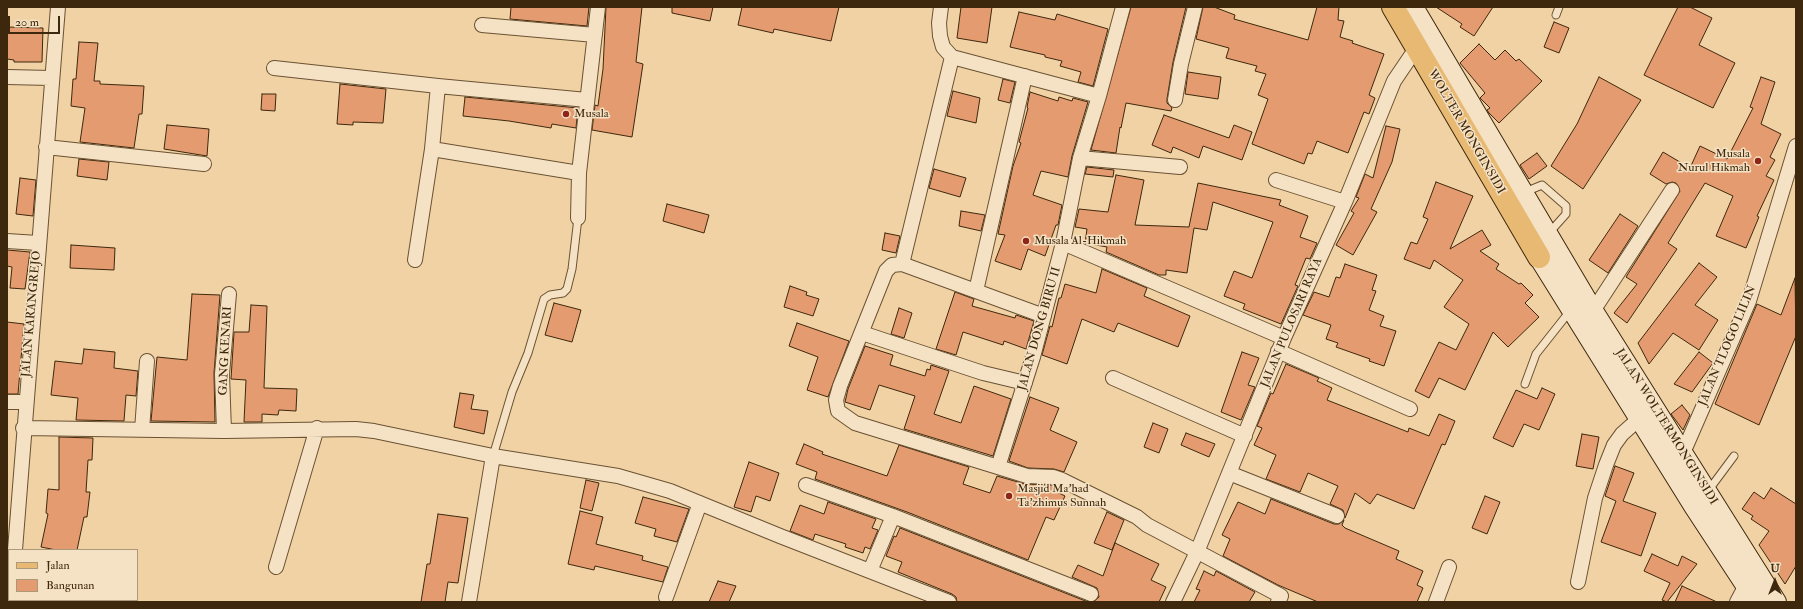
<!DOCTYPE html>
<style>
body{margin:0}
#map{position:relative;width:1803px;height:609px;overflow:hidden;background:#f0d2a5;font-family:"IM FELL Double Pica",serif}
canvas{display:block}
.frame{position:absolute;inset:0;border:8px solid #3e280d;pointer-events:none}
.legend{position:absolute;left:8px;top:549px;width:130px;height:52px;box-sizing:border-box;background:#f5e2c4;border:1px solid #ac987b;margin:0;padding:5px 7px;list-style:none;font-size:12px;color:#3e280d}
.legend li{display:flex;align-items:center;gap:8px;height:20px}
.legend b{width:20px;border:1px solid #ac987b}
.north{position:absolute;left:1755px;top:561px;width:40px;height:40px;-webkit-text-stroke:3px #f5e2c4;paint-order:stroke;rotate:0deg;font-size:11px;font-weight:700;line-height:16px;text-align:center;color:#3e280d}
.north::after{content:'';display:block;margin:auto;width:14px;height:18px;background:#3e280d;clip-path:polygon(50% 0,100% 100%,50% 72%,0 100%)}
.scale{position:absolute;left:8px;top:16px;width:52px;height:18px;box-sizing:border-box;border:2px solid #3e280d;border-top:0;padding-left:5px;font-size:12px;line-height:14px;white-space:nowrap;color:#3e280d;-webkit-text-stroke:3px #f5e2c4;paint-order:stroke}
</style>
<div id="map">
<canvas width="1803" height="609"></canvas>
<div class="frame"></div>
<ul class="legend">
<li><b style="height:5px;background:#e8b972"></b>Jalan</li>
<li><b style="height:11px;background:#e39b6f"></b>Bangunan</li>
</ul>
<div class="north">U</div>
<div class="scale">20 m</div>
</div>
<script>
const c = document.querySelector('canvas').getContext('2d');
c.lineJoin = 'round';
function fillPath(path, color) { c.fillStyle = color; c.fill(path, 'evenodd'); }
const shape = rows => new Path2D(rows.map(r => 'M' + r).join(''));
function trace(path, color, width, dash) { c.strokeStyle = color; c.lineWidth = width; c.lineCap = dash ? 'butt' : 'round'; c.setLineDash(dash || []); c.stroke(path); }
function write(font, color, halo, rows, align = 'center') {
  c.font = font + ' "IM FELL Double Pica",serif'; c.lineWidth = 3; c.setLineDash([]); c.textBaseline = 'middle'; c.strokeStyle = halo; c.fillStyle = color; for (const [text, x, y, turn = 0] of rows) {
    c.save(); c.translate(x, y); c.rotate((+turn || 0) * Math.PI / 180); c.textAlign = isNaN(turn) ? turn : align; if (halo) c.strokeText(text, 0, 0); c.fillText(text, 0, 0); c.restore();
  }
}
const building = shape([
 [511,7,589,7,587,26,510,19,511,7],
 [606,7,642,7,636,62,643,64,632,137,592,130,595,105,598,106,603,69,606,7],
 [672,7,713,7,710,21,672,13,672,7],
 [742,7,839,7,831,41,774,29,773,33,738,25,742,7],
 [961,7,992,7,987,43,957,38,961,7],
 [1131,7,1186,7,1173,62,1167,99,1167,103,1172,108,1171,111,1126,103,1121,128,1120,127,1116,153,1091,150,1131,7],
 [1203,7,1214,7,1235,15,1234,19,1308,40,1317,7,1339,7,1338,20,1344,21,1340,37,1353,41,1352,43,1384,54,1369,95,1375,98,1369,114,1364,112,1348,153,1317,141,1312,154,1308,153,1304,164,1252,144,1268,99,1258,95,1266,74,1255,71,1257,66,1226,58,1229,48,1196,39,1203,7],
 [1436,7,1493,7,1474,36,1460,27,1462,24,1436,7],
 [1678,7,1690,7,1712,18,1699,45,1735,63,1713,108,1644,75,1678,7],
 [1019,12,1055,20,1057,14,1108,29,1093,86,1078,82,1081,72,1060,66,1062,61,1045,57,1045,55,1010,47,1019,12],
 [1554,22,1569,28,1559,53,1544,47,1554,22],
 [7,27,43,28,42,62,14,62,14,60,7,59,7,27],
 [79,42,98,43,94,81,100,81,100,84,144,86,142,114,139,114,134,148,80,142,85,108,71,106,73,79,76,79,79,42],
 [1479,44,1495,60,1505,50,1516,61,1519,59,1542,81,1499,123,1489,113,1487,110,1490,108,1480,98,1485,93,1460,63,1479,44],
 [1188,72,1221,77,1218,99,1185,94,1188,72],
 [1599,77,1641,100,1583,189,1551,166,1577,124,1599,77],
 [1761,77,1775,82,1761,124,1781,134,1770,157,1775,160,1766,176,1774,180,1757,216,1759,217,1746,248,1716,236,1733,196,1705,183,1668,243,1677,249,1627,323,1614,313,1637,284,1626,277,1680,191,1676,183,1672,182,1666,184,1650,174,1663,152,1690,168,1700,146,1727,159,1753,108,1750,107,1761,77],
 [1003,79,1015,82,1010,103,998,100,1003,79],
 [340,84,386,89,383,123,353,122,353,125,337,124,340,84],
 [953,91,980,98,976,123,947,116,953,91],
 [1030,92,1058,101,1059,97,1072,101,1073,98,1088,102,1072,156,1068,177,1041,171,1033,195,1062,205,1058,225,1056,225,1045,256,1028,249,1021,270,995,261,1005,235,998,234,1013,166,1021,143,1019,142,1028,108,1027,107,1030,92],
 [262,94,276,94,275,111,261,110,262,94],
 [465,97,578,108,576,128,552,124,551,128,509,121,463,116,465,97],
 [1164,115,1229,138,1234,125,1252,132,1242,160,1203,146,1199,158,1173,147,1171,153,1152,145,1164,115],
 [167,125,209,129,207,156,164,149,167,125],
 [1386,126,1400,129,1392,162,1371,209,1377,212,1353,255,1336,245,1354,213,1351,211,1359,198,1356,197,1365,174,1373,178,1386,126],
 [1537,153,1547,166,1529,179,1520,165,1537,153],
 [79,159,109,162,107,180,77,176,79,159],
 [1087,167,1114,170,1113,177,1085,174,1087,167],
 [934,169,966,178,960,197,929,188,934,169],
 [1116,175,1144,180,1135,225,1189,227,1198,183,1281,200,1279,205,1308,216,1300,237,1317,243,1310,259,1306,258,1295,285,1298,286,1281,324,1243,309,1245,304,1224,296,1234,271,1252,278,1273,222,1213,202,1207,230,1194,228,1187,273,1166,270,1166,275,1159,275,1106,252,1107,247,1085,243,1087,229,1075,227,1079,209,1108,212,1116,175],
 [20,178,36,180,33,216,16,214,20,178],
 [1436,182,1473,196,1450,249,1482,230,1491,245,1480,251,1499,264,1496,269,1519,284,1521,283,1533,295,1525,303,1539,317,1508,347,1493,332,1465,390,1439,378,1429,398,1415,391,1439,342,1456,350,1469,324,1444,307,1463,280,1434,260,1430,269,1404,259,1411,242,1417,244,1428,219,1423,217,1436,182],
 [667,204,709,215,704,233,663,221,667,204],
 [961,211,985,215,981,231,959,226,961,211],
 [1620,214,1638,226,1608,273,1589,260,1620,214],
 [885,233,900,236,896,253,882,250,885,233],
 [71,245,115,248,114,270,70,268,71,245],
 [7,250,30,252,25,289,10,288,12,267,7,266,7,250],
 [1699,263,1717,277,1695,305,1718,320,1699,350,1673,333,1649,364,1638,343,1699,263],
 [1345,264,1377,275,1372,290,1376,291,1369,310,1384,316,1380,326,1396,331,1384,366,1369,361,1370,359,1336,347,1338,343,1326,339,1331,325,1303,315,1314,292,1329,297,1336,277,1340,278,1345,264],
 [1102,269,1147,288,1144,296,1190,316,1178,347,1118,323,1114,332,1082,319,1067,364,1042,355,1050,326,1052,327,1059,298,1061,298,1065,284,1096,293,1102,269],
 [1795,278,1796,336,1759,425,1715,404,1757,304,1781,315,1795,278],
 [790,286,807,292,806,295,819,299,813,316,784,307,790,286],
 [955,292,974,299,972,306,1015,318,1016,315,1034,321,1026,349,1004,341,1003,345,963,332,956,355,936,349,955,292],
 [192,294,220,295,214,373,215,422,151,421,157,357,187,360,192,294],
 [554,303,581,310,572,342,545,335,554,303],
 [251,305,267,306,264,388,297,389,296,411,279,410,278,415,262,414,262,422,244,422,246,380,231,379,234,332,249,332,251,305],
 [899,308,912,313,904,338,891,334,899,308],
 [7,322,24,324,18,394,7,394,7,322],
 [797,323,849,341,828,397,807,390,818,357,789,346,797,323],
 [865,346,893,355,890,365,925,376,927,369,930,370,931,365,949,371,934,414,961,423,974,386,1011,399,993,456,904,429,915,396,879,385,870,410,845,402,848,389,865,346],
 [84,349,115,352,114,368,138,371,136,396,126,395,124,421,76,420,78,398,51,395,55,361,82,364,84,349],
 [1242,352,1259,358,1248,385,1255,387,1241,420,1221,412,1242,352],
 [1699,352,1713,363,1692,392,1674,384,1699,352],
 [1286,364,1319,378,1317,381,1332,388,1327,400,1408,432,1409,428,1429,436,1439,414,1455,421,1445,445,1442,444,1414,509,1377,494,1370,504,1355,493,1345,518,1343,510,1330,504,1338,486,1308,473,1300,492,1266,479,1276,455,1254,445,1262,428,1257,426,1271,393,1273,394,1286,364],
 [1542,388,1555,394,1539,430,1524,424,1513,447,1493,438,1516,390,1537,399,1542,388],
 [460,393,474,395,471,409,488,411,484,434,454,427,460,393],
 [1030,397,1059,408,1050,430,1077,442,1064,472,1054,469,1028,468,1009,461,1030,397],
 [1682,405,1690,415,1683,430,1671,414,1682,405],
 [1153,423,1168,429,1159,453,1144,447,1153,423],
 [1186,433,1215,444,1209,457,1181,445,1186,433],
 [1582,434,1599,437,1593,469,1576,466,1582,434],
 [59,437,93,438,92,460,88,460,86,492,90,492,87,517,84,517,77,550,56,550,41,547,48,514,46,513,48,489,59,490,59,437],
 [804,444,823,452,822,454,887,476,899,445,969,467,963,484,990,493,997,476,1025,484,1051,485,1057,487,1055,491,1065,496,1054,520,1046,517,1028,560,907,512,815,479,817,472,796,464,804,444],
 [749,462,779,473,770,501,756,496,751,512,734,507,749,462],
 [1615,466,1634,473,1623,501,1656,513,1641,556,1601,542,1616,501,1605,496,1615,466],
 [586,480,599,483,592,511,580,508,586,480],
 [1771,488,1796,504,1796,566,1785,584,1759,545,1769,531,1751,519,1753,516,1742,509,1754,492,1764,499,1771,488],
 [1485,496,1500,502,1487,534,1472,528,1485,496],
 [643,497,689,509,677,542,654,536,656,529,635,523,643,497],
 [1271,499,1334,524,1339,524,1344,520,1342,525,1345,528,1399,551,1396,559,1423,571,1417,585,1423,588,1417,602,1318,602,1278,585,1223,556,1230,539,1222,535,1238,502,1265,514,1271,499],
 [828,502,876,519,872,528,878,530,870,549,865,547,863,553,845,547,846,544,815,534,813,540,790,531,800,505,824,514,828,502],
 [580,511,603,517,596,544,643,556,642,560,668,567,663,582,595,566,594,570,568,564,580,511],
 [1107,512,1124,520,1112,550,1094,543,1107,512],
 [438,514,468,518,458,583,448,582,445,602,421,602,427,564,430,564,438,514],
 [900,528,1088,602,957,602,956,597,952,594,898,572,902,562,886,556,894,536,896,537,900,528],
 [1115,543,1159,564,1151,580,1166,587,1159,602,1093,602,1099,597,1097,588,1072,577,1078,565,1103,576,1115,543],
 [1652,554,1678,566,1682,556,1697,564,1667,602,1662,600,1670,583,1644,571,1652,554],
 [1204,571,1214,576,1216,571,1255,592,1249,602,1194,602,1200,590,1196,589,1204,571],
 [718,581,736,586,729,602,709,602,718,581],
 [1682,586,1717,602,1675,602,1682,586]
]);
fillPath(building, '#e39b6f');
trace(building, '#3e280d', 1);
const service = shape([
 [1556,15,1559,7],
 [1525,192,1542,185,1566,206,1566,214,1549,233],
 [1525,384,1536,354,1570,311],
 [493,456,512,392,528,353,544,299,550,295,563,293,567,289,572,269,578,218],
 [1708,491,1734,456]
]);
const minor = shape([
 [941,7,939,23,940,36,943,47,952,57,1099,96],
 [482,25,595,35],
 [952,57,902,264,892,265,886,271,840,386,836,400,838,411,855,423,998,467,1027,476,1053,477,1062,480,1137,517,1147,525,1281,596,1278,602],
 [274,68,438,86,587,100],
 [7,77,51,78],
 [1175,100,1181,64,1195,7],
 [46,147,204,164],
 [432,149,579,173],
 [1080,158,1180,167],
 [1276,180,1345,202],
 [578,218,579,173,598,7],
 [7,241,38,243],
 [1063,243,1284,338],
 [415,260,432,149,438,86],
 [902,264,1044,316],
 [976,291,1025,76],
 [1593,311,1672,190],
 [862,333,983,373,1025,383],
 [1278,351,1410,409],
 [1113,378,1245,436],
 [7,402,25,402],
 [23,428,224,431,356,429,374,431,493,456,618,476,670,491,780,536,949,602],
 [142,430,147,361],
 [224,431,222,374,229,294],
 [1683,453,1749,301,1796,146],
 [998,467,1033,357,1063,243,1080,158,1099,96,1123,7],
 [1229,473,1337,516],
 [806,485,893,516,1091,594],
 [15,550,58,7],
 [276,567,317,428],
 [870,571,893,516],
 [1578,582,1595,498,1606,465,1614,445,1622,434,1640,418],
 [666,597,700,503],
 [73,600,83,602],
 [11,602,11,600],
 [469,602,493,456],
 [1173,602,1197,552,1284,338,1345,202,1394,81,1417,47],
 [1436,602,1449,567],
 [1737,602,1746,585]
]);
const secondary = shape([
 [1413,7,1593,311,1776,602],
 [1539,257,1694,506,1757,602]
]);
const primary = shape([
 [1393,7,1539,257]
]);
trace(service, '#6a5233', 9);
trace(minor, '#6a5233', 16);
trace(secondary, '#3e280d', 22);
trace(primary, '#3e280d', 24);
trace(service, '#f5e2c4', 7);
trace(minor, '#f5e2c4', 14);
trace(secondary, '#f5e2c4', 20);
trace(primary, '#e8b972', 22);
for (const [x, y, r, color] of [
 [566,114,4,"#8f2418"],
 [1758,161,4,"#8f2418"],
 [1026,241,4,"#8f2418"],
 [1009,496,4,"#8f2418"]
]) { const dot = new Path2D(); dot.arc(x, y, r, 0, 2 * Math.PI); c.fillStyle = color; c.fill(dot); trace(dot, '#f5e2c4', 1.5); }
write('12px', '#3e280d', '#f5e2c4', [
 ["Musala",574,114],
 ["Musala",1750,154,"right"],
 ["Nurul Hikmah",1750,168,"right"],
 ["Musala Al-Hikmah",1034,241],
 ["Masjid Ma'had",1017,489],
 ["Ta'zhimus Sunnah",1017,503]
], 'left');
write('12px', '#3e280d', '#f5e2c4', [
 ["WOLTER MONGINSIDI",1466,132,60],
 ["JALAN KARANGREJO",32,314,-85],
 ["JALAN PULOSARI RAYA",1292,323,-67],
 ["JALAN DONG BIRU II",1040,329,-74],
 ["JALAN TLOGO LILIN",1728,346,-67],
 ["GANG KENARI",226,351,-87],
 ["JALAN WOLTERMONGINSIDI",1666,427,58]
]);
</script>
